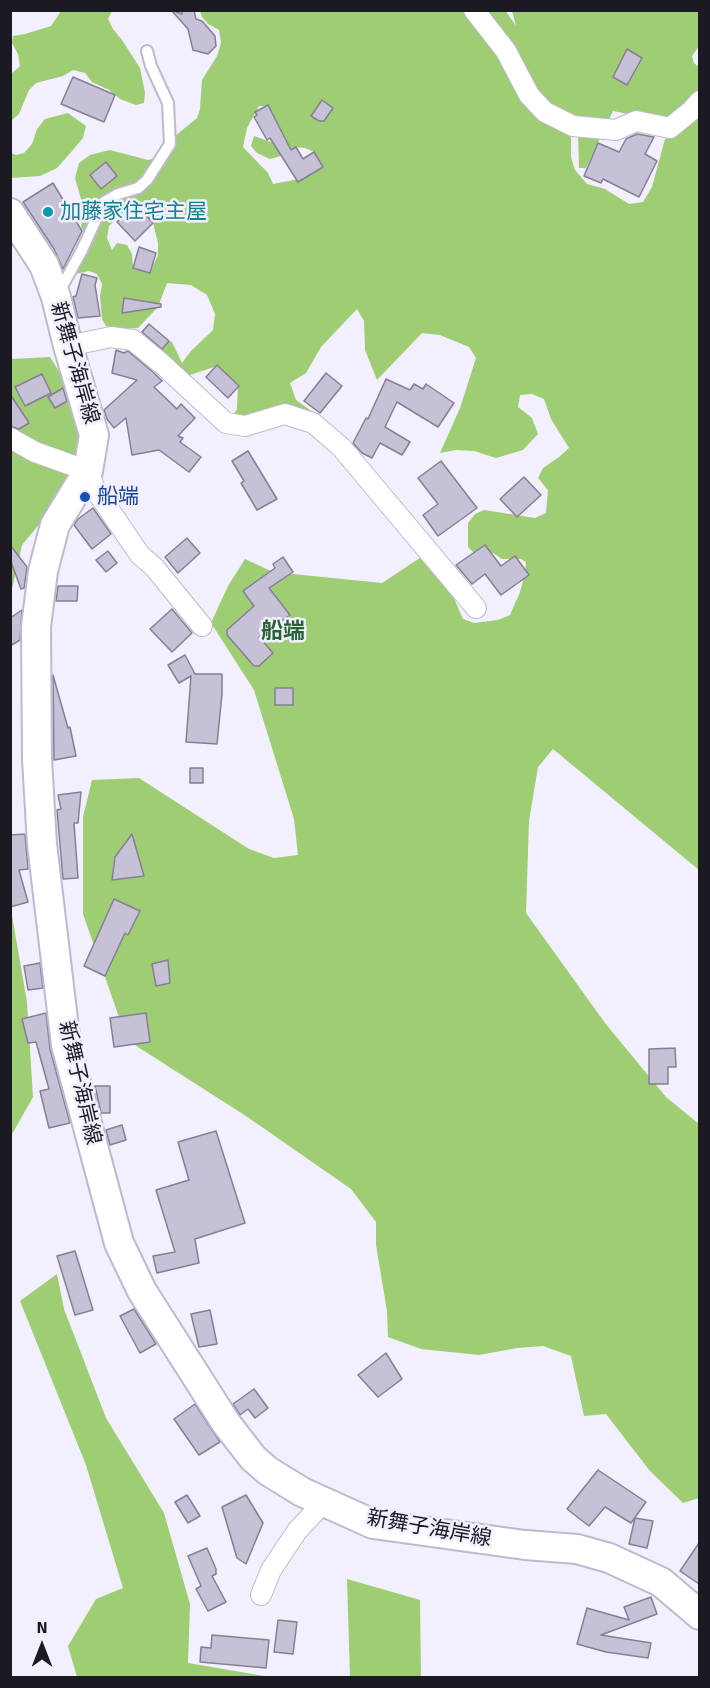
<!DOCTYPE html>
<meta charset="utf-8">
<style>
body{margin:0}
#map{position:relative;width:710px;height:1688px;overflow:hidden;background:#f2effe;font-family:Signika,sans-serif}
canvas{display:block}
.frame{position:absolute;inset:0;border:12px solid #1b1a22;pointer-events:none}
.north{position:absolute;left:12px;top:1616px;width:60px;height:60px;-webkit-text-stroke:4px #f2effe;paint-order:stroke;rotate:0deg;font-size:16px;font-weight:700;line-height:24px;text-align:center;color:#1b1a22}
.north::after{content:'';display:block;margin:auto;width:21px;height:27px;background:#1b1a22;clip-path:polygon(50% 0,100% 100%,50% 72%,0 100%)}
</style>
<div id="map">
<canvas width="710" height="1688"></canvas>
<div class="frame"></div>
<div class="north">N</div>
</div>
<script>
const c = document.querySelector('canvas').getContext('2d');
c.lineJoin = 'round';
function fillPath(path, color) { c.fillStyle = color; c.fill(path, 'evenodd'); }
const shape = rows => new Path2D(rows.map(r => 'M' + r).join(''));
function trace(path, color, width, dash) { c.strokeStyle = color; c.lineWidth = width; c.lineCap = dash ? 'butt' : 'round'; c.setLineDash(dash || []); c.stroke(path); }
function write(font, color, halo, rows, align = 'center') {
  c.font = font + ' Signika,"Noto Sans JP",sans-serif'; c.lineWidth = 5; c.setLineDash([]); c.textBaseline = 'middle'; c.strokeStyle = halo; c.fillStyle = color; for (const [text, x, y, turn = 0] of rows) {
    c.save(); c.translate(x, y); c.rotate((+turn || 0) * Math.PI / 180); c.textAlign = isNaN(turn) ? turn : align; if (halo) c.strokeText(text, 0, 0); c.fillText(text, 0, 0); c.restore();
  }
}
fillPath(shape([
 [505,10,516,26,512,11,699,11,699,46,692,56,694,63,700,68,699,870,553,749,538,767,529,821,526,913,605,1023,666,1097,699,1124,699,1498,683,1503,650,1471,606,1414,584,1416,571,1356,543,1346,517,1348,479,1355,421,1349,388,1337,387,1311,376,1245,376,1222,351,1189,246,1116,127,1040,83,914,83,817,92,780,139,778,249,849,274,858,298,855,294,819,254,690,211,623,228,586,245,559,273,572,382,583,426,554,453,596,463,619,474,623,498,620,510,615,520,592,525,573,526,562,521,559,502,559,487,549,473,552,468,547,468,523,475,514,484,510,535,518,546,513,548,490,538,478,543,468,559,457,569,448,551,419,544,399,532,394,520,395,518,407,532,418,538,434,523,450,496,458,474,451,456,450,440,453,460,408,476,358,469,347,440,335,422,333,377,380,365,350,364,321,357,309,321,347,306,373,290,383,296,400,324,420,296,423,232,417,237,409,238,384,217,366,181,378,158,353,169,341,172,342,182,363,191,351,213,330,215,314,207,295,191,285,167,283,158,307,138,328,116,329,106,326,102,319,100,296,102,284,97,274,89,271,71,275,88,238,81,227,83,216,81,199,75,178,79,163,90,155,110,150,148,160,163,156,174,137,197,118,200,109,202,80,217,56,221,43,219,30,208,24,202,17,200,11],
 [259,106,265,106,270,112,274,134,271,142,254,136,251,146,257,153,270,159,281,156,296,147,305,148,314,152,304,178,273,184,268,173,243,147,247,128],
 [613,111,670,122,691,112,685,129,665,139,652,187,643,202,629,204,605,189,587,184,575,170,571,157,571,132,578,131,579,168,586,168],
 [130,206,140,206,140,212,143,216,153,223,158,243,158,255,150,273,133,268,132,254,127,245,117,243,112,250,107,238,109,226],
 [61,11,112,11,108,19,113,29,122,40,140,68,145,93,144,103,136,105,120,99,109,90,92,82,85,73,73,70,63,76,36,83,29,90,19,114,11,121,11,74,20,66,18,54,12,43,13,36,25,34,51,26],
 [68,113,86,126,83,138,72,151,57,168,40,176,11,178,11,153,16,155,24,153,32,144,37,129,45,119],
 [50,357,86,415,86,468,22,545,11,593,11,359],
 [10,904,27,1002,33,1097,11,1136],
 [57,1274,64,1309,106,1418,164,1513,190,1604,188,1663,270,1677,77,1677,68,1646,96,1599,123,1588,86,1465,20,1301],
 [347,1579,420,1600,421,1677,350,1677]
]), '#9ecd74');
const building = shape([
 [171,10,182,14,182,10,194,10,196,19,202,21,215,36,216,46,208,54,193,50,188,29,171,10],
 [627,49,642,58,627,85,613,77,627,49],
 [73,77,115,95,104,122,61,104,73,77],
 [322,100,333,108,324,121,319,121,311,116,322,100],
 [268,105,291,150,296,147,303,159,314,152,323,167,298,182,270,138,267,140,254,117,257,115,255,112,268,105],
 [637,134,654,137,645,154,657,161,639,197,603,179,601,183,584,176,598,143,619,152,626,139,637,134],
 [106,162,117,176,101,189,90,175,106,162],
 [53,183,82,231,63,269,54,249,23,202,53,183],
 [135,204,153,223,135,241,117,222,135,204],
 [139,247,156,253,150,273,133,268,139,247],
 [82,274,97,278,95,285,100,316,78,318,73,297,76,296,82,274],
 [124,298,161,304,161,307,122,313,124,298],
 [149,324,169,341,162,349,142,332,149,324],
 [116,350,124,353,128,351,154,373,162,381,154,387,177,409,181,404,195,418,178,436,183,438,180,442,201,457,189,472,159,450,132,455,126,418,114,428,107,419,104,410,137,380,112,373,116,350],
 [217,365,239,386,228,398,206,377,217,365],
 [326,373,342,386,320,413,304,401,326,373],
 [42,374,51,393,25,406,15,387,42,374],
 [386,379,410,390,414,384,423,389,426,384,454,403,438,427,397,402,385,427,410,442,402,455,380,443,372,458,362,453,353,443,366,418,368,419,386,379],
 [63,388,67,401,55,408,48,397,63,388],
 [10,394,29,423,19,429,10,426,10,394],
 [248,451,277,499,257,510,241,483,244,481,232,461,248,451],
 [441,461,477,508,438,536,423,515,438,504,418,478,441,461],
 [524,477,541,495,517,517,500,499,524,477],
 [93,508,111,534,92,549,74,525,78,519,93,508],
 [187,538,200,553,178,573,165,557,187,538],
 [485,545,501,566,515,556,529,575,501,595,485,574,472,584,456,565,485,545],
 [11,546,27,567,24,588,21,589,10,559,11,546],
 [108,551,117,563,106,572,96,560,108,551],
 [283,557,293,572,269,588,290,615,259,637,273,653,259,666,254,666,227,635,227,630,254,606,243,591,275,568,273,564,283,557],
 [58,586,78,586,77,601,56,601,58,586],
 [172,609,192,633,172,652,150,629,172,609],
 [22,610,20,640,10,646,10,618,22,610],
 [185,655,195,674,222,674,222,694,217,744,186,742,191,676,179,683,168,665,185,655],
 [53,675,68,728,70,727,76,756,54,760,53,675],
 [275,688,293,688,293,705,275,705,275,688],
 [190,768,203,768,203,783,190,783,190,768],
 [81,792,78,823,74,823,78,878,63,879,57,810,61,809,58,795,81,792],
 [25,834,28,869,19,870,28,902,10,907,10,835,25,834],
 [132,834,144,876,112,880,115,857,132,834],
 [114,899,140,911,128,935,125,933,105,976,84,966,114,899],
 [168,960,170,983,156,986,152,964,168,960],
 [40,963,43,988,28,990,24,966,40,963],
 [46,1013,50,1049,70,1123,49,1128,40,1091,49,1089,36,1042,28,1043,22,1019,46,1013],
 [146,1013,150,1042,114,1047,110,1018,146,1013],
 [675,1048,676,1067,668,1067,668,1084,649,1084,649,1049,675,1048],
 [95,1086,110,1086,110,1113,101,1113,95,1086],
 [122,1125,126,1140,110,1145,106,1130,122,1125],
 [216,1131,245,1223,195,1239,199,1263,157,1273,153,1256,175,1252,156,1190,189,1180,178,1142,216,1131],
 [75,1251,93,1310,75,1315,57,1256,75,1251],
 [134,1309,156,1344,140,1353,120,1316,134,1309],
 [210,1310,217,1344,199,1347,191,1314,210,1310],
 [386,1353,402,1379,378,1397,358,1375,386,1353],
 [254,1389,268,1408,255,1418,248,1409,240,1415,233,1404,254,1389],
 [195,1404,220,1442,199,1455,174,1419,195,1404],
 [598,1470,646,1502,631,1523,605,1507,589,1526,567,1509,598,1470],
 [187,1495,200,1516,188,1523,175,1502,187,1495],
 [246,1495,263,1523,246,1564,237,1558,222,1507,246,1495],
 [635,1518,653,1521,647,1548,629,1544,635,1518],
 [699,1543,699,1584,680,1571,699,1543],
 [207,1548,216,1569,216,1574,212,1576,226,1602,208,1611,196,1589,201,1586,188,1556,207,1548],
 [651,1597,657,1614,601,1635,651,1643,648,1658,606,1652,577,1644,587,1608,629,1620,624,1607,651,1597],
 [278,1620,297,1622,293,1654,274,1652,278,1620],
 [212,1635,269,1640,266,1668,200,1662,201,1647,211,1648,212,1635]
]);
fillPath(building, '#c7c1d8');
trace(building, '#857f94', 1.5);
const lane = shape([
 [59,292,82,250,104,202,118,194,138,188,147,180,170,144,168,103,151,66,147,51]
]);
const street = shape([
 [474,10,506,51,529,95,545,112,573,126,616,130,636,121,670,128,691,111,700,101],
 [68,346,111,337,133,340,162,364,226,423,245,426,285,414,313,423,341,447,476,608],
 [10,438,35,452,88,471,95,489,140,555,154,567,202,626],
 [261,1595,271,1570,297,1531,324,1502]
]);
const secondary = shape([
 [10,213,44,265,56,297,68,346,94,435,88,471,55,525,43,571,36,627,37,759,42,844,66,1045,119,1243,142,1291,226,1423,253,1458,268,1471,302,1492,373,1524,525,1545,577,1549,609,1558,661,1582,700,1615]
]);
trace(lane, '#beb9d0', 14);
trace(street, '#beb9d0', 22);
trace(secondary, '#beb9d0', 32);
trace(lane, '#fff', 10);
trace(street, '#fff', 20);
trace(secondary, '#fff', 28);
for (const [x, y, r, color] of [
 [48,212,6,"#0f9aa8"],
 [85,497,6,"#1a4fb4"]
]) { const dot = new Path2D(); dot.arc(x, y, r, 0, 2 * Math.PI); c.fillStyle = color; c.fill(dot); trace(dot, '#f2effe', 2); }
write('21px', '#0d838f', '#f2effe', [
 ["加藤家住宅主屋",60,212]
], 'left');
write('21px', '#1b1a22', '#f2effe', [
 ["新舞子海岸線",74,363,74],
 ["新舞子海岸線",79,1083,77],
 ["新舞子海岸線",429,1529,10]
]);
write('21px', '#164399', '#f2effe', [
 ["船端",97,497]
], 'left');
write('bold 22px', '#276333', '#f2effe', [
 ["船端",283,632]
]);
</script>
